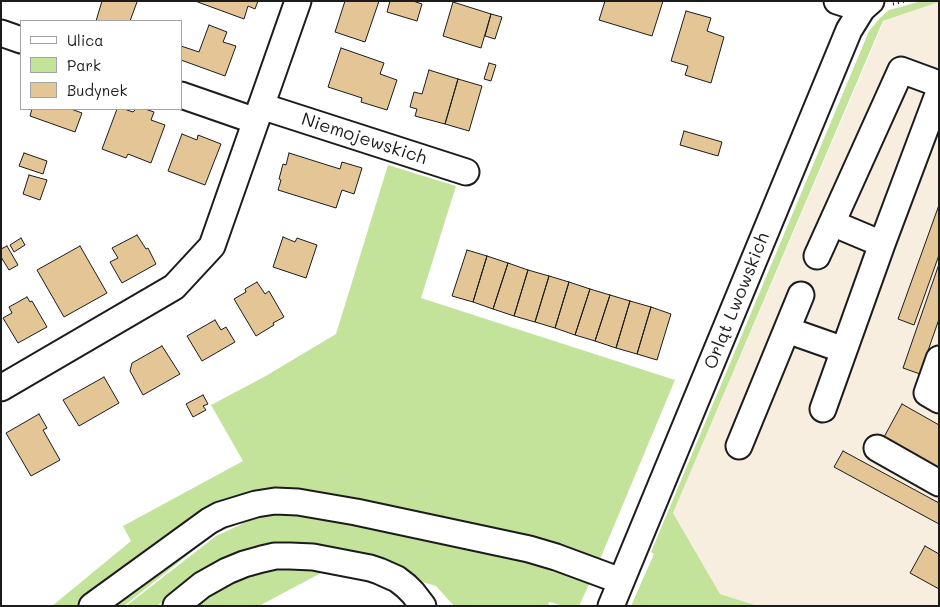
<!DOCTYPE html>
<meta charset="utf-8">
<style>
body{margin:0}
#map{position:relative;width:940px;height:607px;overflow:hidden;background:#fff;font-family:Mali,sans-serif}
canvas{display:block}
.frame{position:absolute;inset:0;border:2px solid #1c1c1c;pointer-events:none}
.legend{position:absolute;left:20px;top:20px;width:162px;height:90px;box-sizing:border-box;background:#fff;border:1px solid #a4a4a4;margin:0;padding:6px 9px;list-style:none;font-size:15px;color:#1c1c1c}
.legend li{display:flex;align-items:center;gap:10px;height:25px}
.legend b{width:25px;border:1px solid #a4a4a4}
</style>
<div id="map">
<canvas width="940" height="607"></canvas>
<div class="frame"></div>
<ul class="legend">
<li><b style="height:6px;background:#fff"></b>Ulica</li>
<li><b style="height:14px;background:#c3e39b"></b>Park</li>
<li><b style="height:14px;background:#e3c596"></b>Budynek</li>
</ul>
</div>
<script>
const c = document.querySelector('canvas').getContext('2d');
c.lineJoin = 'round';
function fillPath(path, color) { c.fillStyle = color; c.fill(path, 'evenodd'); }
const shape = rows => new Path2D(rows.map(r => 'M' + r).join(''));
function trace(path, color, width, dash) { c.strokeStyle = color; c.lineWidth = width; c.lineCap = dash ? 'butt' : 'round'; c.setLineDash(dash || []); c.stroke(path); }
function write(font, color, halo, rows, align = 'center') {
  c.font = font + ' Mali,sans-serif'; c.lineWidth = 5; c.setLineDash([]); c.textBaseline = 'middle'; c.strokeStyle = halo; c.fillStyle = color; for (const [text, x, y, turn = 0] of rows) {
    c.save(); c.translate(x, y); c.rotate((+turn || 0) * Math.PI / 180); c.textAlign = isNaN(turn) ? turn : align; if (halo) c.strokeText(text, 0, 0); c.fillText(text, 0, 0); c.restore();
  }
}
fillPath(shape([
 [939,2,939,606,758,606,720,594,673,513,884,21]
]), '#f7eee0');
fillPath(shape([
 [922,1,939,1,939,2,883,21,673,513,720,594,758,606,631,606,654,554,651,552,869,31,879,19,889,10],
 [388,165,456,186,421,298,675,380,598,564,538,558,299,512,269,511,214,534,124,606,52,606,131,541,123,526,243,461,211,405,264,377,336,334],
 [268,512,299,514,538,560,591,580,579,606,564,606,549,602,548,606,454,606,436,586,412,579,384,559,327,547,292,543,260,547,243,551,229,556,214,563,191,577,157,606,126,606,216,536],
 [294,568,322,570,333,573,332,575,321,573,259,606,195,606,221,588,256,573,271,570]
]), '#c3e39b');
const building = shape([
 [102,1,135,1,137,2,130,21,96,21,102,1],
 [195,1,258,1,255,9,248,6,244,19,195,1],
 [345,1,379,1,365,42,335,32,345,1],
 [390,1,413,1,422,4,417,21,387,12,390,1],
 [605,1,663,1,652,36,599,20,605,1],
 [453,2,491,14,481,48,443,36,453,2],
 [686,11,711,18,707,31,724,37,711,83,685,75,688,66,671,61,686,11],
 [491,14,502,17,495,39,485,36,491,14],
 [209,25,227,32,223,42,236,46,225,76,181,60,181,46,199,52,209,25],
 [341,48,384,63,380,74,397,80,387,110,361,102,362,98,328,87,341,48],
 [489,63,496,65,491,81,484,79,489,63],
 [429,70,458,79,445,124,415,116,417,109,410,107,414,92,422,94,429,70],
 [458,79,482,86,469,131,445,124,458,79],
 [32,109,71,109,82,113,75,132,30,116,32,109],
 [117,109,124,109,133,112,136,109,145,109,154,112,151,120,165,125,151,163,128,154,126,158,102,149,117,109],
 [684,131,722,142,718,156,680,145,684,131],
 [182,134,197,140,198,135,221,144,205,185,168,171,182,134],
 [24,153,47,161,43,174,19,166,24,153],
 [289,153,340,169,342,162,362,168,354,194,342,190,336,208,278,190,281,180,279,179,283,164,286,165,289,153],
 [29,175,47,180,40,200,23,194,29,175],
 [939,205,939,255,914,325,898,319,939,205],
 [137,235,146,249,148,248,156,264,122,283,110,262,118,258,112,248,137,235],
 [283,237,295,242,297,238,317,245,306,278,273,267,283,237],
 [21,238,25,245,14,252,10,245,21,238],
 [7,246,18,265,9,270,1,257,1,249,7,246],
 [80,246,107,293,64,317,37,270,80,246],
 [467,250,487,256,473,302,452,296,467,250],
 [487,256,508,263,493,309,473,302,487,256],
 [508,263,528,270,514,316,493,309,508,263],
 [939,264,939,319,920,374,903,368,939,264],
 [528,270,549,276,535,322,514,316,528,270],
 [549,276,569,282,555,328,535,322,549,276],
 [257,282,265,294,269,291,284,317,273,323,274,325,256,336,234,299,246,292,245,289,257,282],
 [569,282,590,289,575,335,555,328,569,282],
 [590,289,610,295,595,341,575,335,590,289],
 [610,295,630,301,616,348,595,341,610,295],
 [27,297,30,302,32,301,47,327,18,343,3,318,12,313,9,307,27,297],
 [630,301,651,307,637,354,616,348,630,301],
 [651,307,671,314,657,360,637,354,651,307],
 [215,320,221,330,226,327,235,342,202,361,187,336,215,320],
 [162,346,180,374,143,395,130,371,132,363,162,346],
 [104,377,119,403,79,426,63,400,104,377],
 [203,395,208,404,203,406,206,410,193,417,186,404,203,395],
 [902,404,939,425,939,468,884,437,902,404],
 [39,414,47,428,43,430,60,460,31,476,6,433,39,414],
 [843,451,939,503,939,524,834,467,843,451],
 [925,546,939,554,939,589,910,573,925,546]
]);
fillPath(building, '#e3c596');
trace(building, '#1c1c1c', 1);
const minor = shape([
 [837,1,862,9],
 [1,33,21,40],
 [181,95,256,121],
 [261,106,466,172],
 [832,223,882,244],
 [817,256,901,70,939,84],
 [787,330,844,350],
 [939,359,927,393,939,400],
 [1,388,174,287,212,246,298,1],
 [823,409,882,244,939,92],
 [739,446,801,295],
 [877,448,939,483],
 [92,606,209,521,220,515,256,504,275,501,298,502,356,512,529,549,556,557,621,581],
 [176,606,202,585,227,571,244,564,262,559,275,556,290,556,313,557,370,568,379,571,397,579,406,586,413,593,423,606],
 [611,606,849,30,862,9,871,1]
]);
trace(minor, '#1c1c1c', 29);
trace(shape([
 [893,4,905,1]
]), '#1c1c1c', 3, [1, 4]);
trace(minor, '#fff', 25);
write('18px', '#1c1c1c', '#fff', [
 ["Niemojewskich",364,139,18],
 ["Orląt Lwowskich",737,301,-68]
]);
</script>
